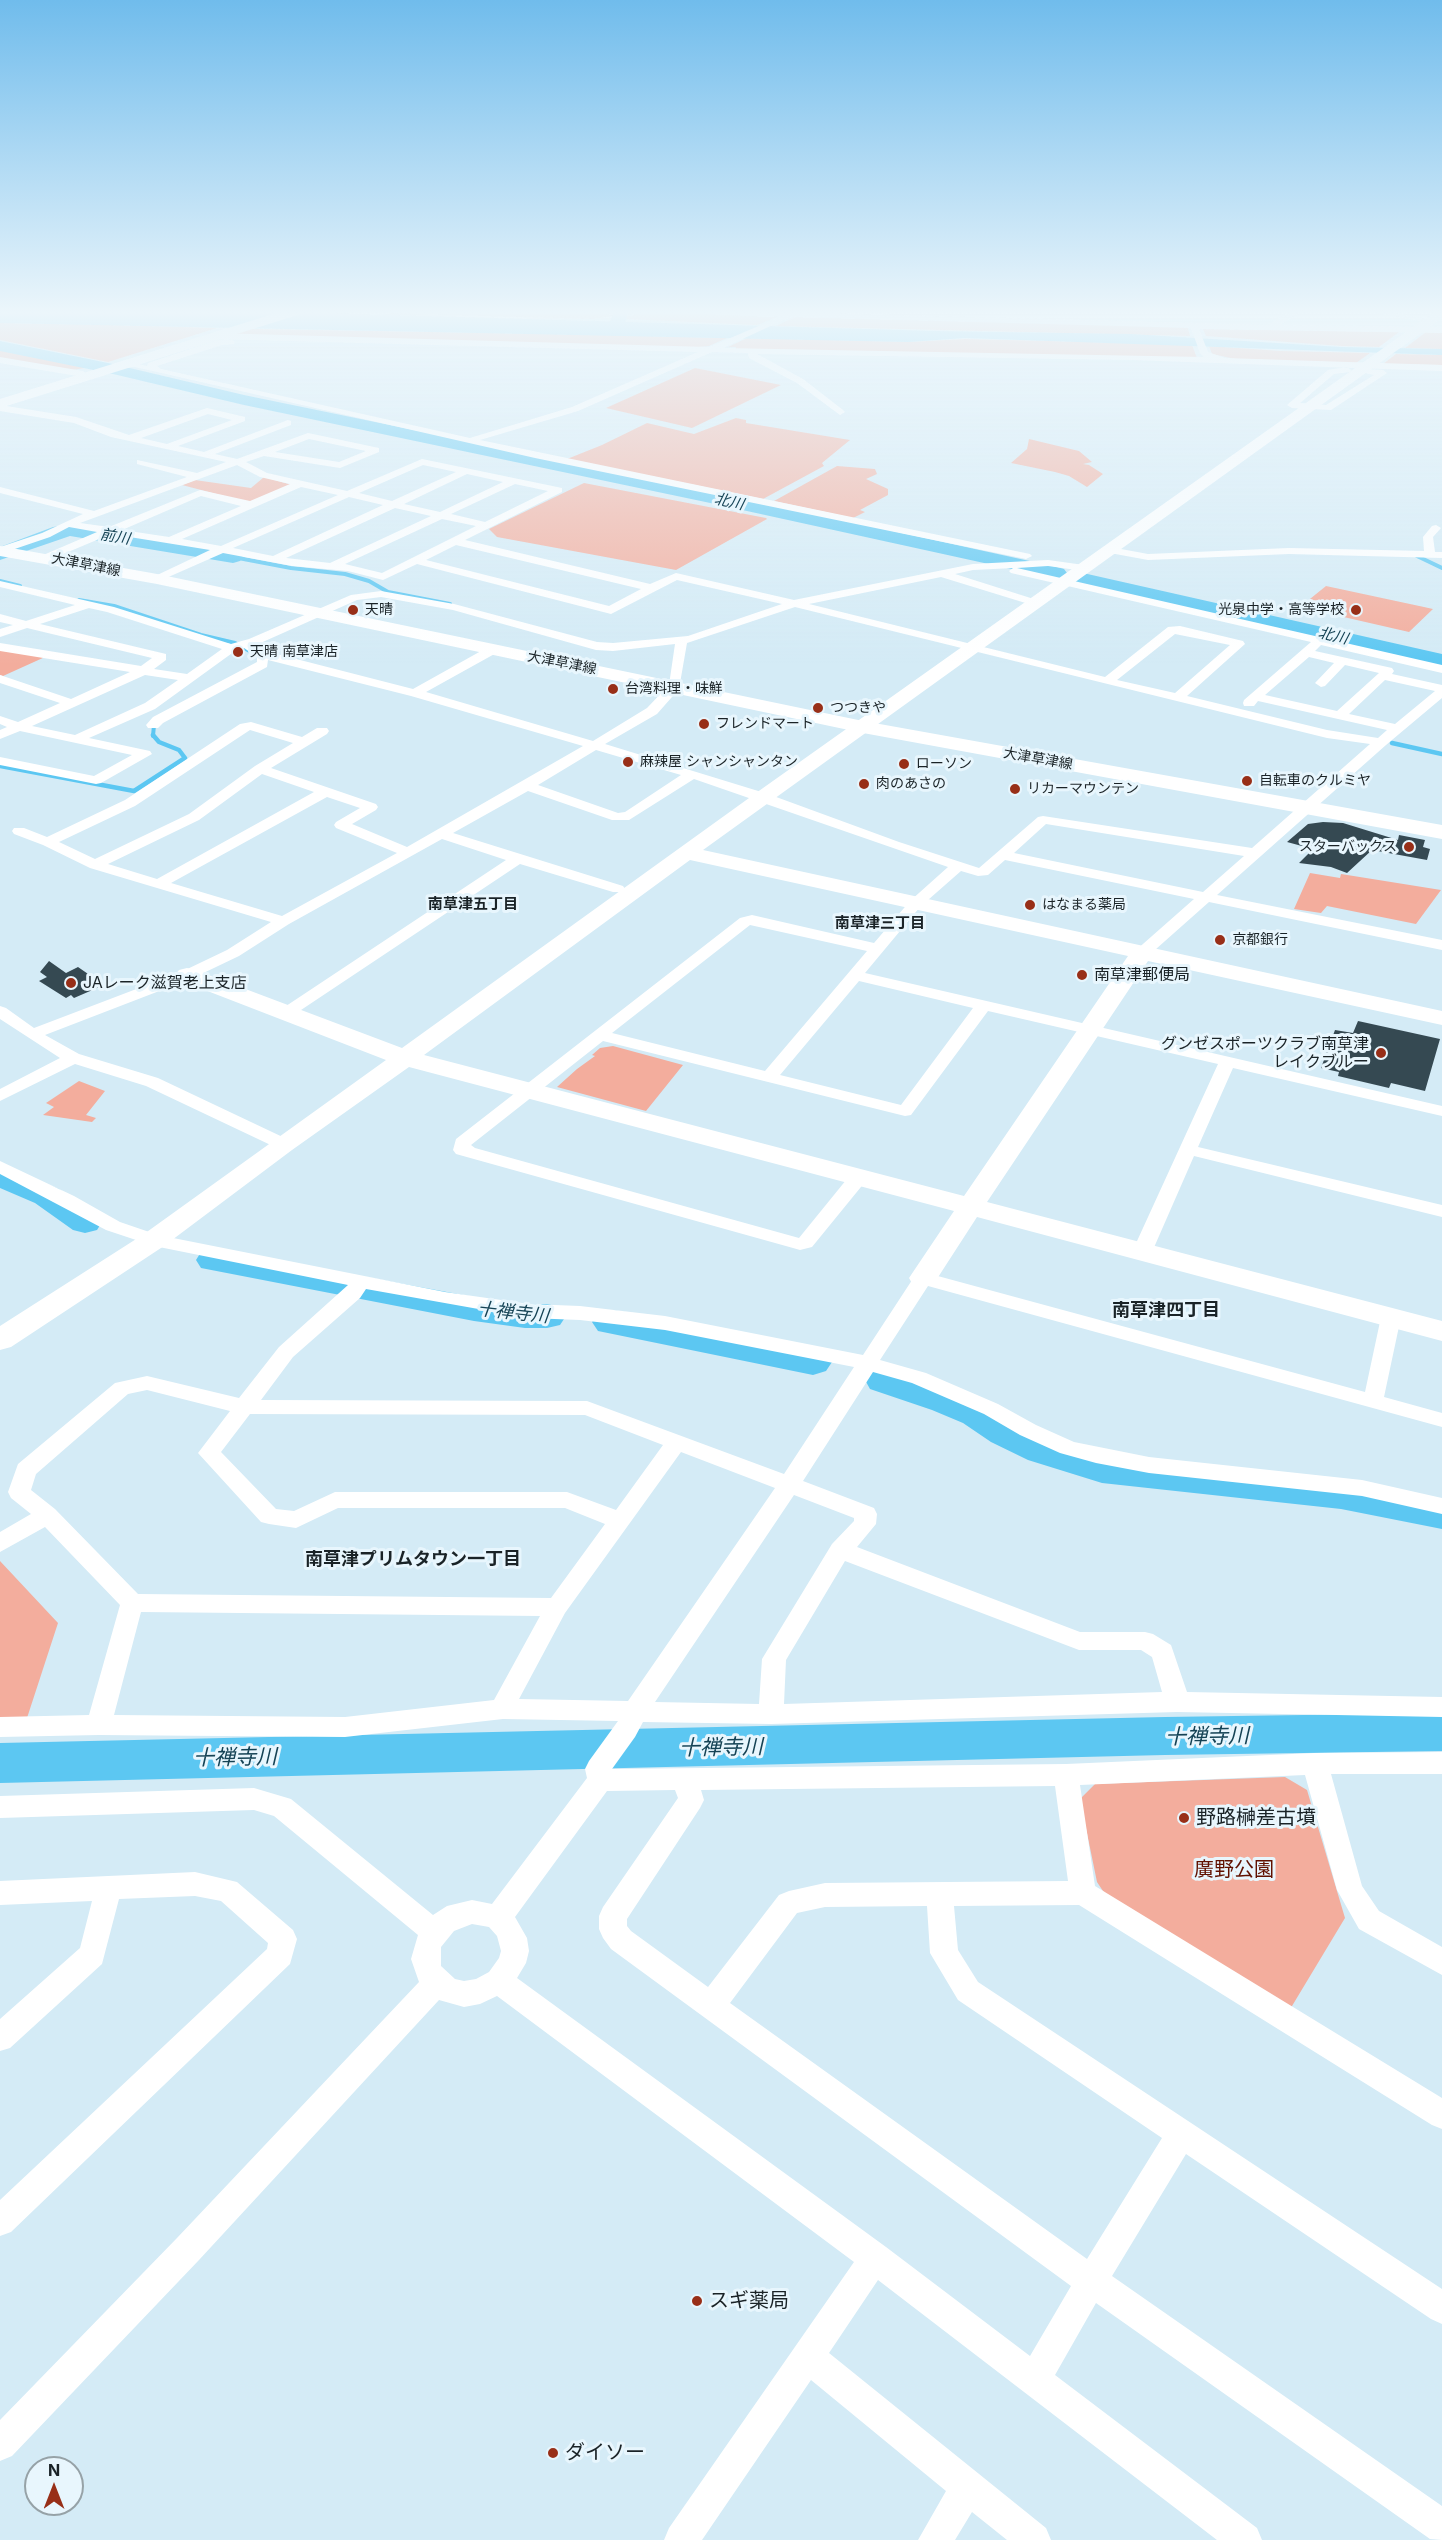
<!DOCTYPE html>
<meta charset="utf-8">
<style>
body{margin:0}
#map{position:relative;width:1442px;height:2540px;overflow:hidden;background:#d4ebf6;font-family:Inter,sans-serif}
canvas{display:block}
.north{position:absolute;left:24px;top:2456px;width:60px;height:60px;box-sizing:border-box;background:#e8f6fd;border:2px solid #96a2a7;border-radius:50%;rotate:0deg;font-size:16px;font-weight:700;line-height:24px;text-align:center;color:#1a2327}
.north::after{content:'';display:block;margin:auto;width:21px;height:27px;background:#982f18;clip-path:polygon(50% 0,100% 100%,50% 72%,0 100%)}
</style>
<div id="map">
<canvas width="1442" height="2540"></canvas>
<div class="north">N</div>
</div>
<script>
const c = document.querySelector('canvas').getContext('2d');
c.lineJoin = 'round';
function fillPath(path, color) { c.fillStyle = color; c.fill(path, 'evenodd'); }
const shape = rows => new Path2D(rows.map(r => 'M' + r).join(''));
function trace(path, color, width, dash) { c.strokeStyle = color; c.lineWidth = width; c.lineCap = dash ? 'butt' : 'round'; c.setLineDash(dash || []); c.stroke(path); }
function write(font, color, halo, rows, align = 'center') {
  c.font = font + ' Inter,"Noto Sans JP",sans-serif'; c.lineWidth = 6; c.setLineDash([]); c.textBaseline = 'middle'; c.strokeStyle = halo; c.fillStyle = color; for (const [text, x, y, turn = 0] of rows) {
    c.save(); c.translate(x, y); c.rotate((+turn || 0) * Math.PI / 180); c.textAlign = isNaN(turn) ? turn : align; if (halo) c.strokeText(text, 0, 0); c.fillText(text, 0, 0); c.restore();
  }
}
fillPath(shape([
 [312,310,592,310,777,317,757,325,627,319,622,316,636,315,625,313,605,314,616,315,593,319,309,311],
 [795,317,1183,327,1188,328,1190,336,776,326],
 [0,323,110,325,217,328,108,362,0,340],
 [251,329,611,335,727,338,709,346,689,348,228,336],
 [1203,329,1399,332,1379,347,1342,346,1206,336],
 [1426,332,1442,333,1442,349,1405,348],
 [747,338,908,342,965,339,1175,344,1192,345,1197,358,736,349,736,347,728,347],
 [1209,346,1281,351,1370,353,1356,363,1235,359,1212,354],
 [0,347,68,362,91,367,72,370,0,358],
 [1396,354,1442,355,1442,365,1383,364],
 [695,368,781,385,692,428,606,408],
 [736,418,746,420,746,423,850,440,822,463,824,466,763,499,567,459,602,445,647,423,694,434],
 [1029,439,1079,451,1092,462,1083,464,1089,465,1103,474,1087,487,1069,476,1055,472,1011,463,1027,449],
 [837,466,875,469,877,474,866,479,888,489,888,495,860,510,865,512,853,518,774,501],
 [264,477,292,485,254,501,247,502,182,485,195,480,251,488],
 [584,483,766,518,767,519,676,570,497,537,489,529],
 [1326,586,1424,607,1433,609,1409,632,1300,607],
 [0,649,45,657,3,676,0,675],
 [1310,873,1340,878,1341,874,1441,890,1416,924,1327,906,1321,913,1294,909],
 [613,1046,683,1065,646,1111,557,1087,577,1069,595,1056,592,1055,600,1048],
 [79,1081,105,1091,86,1115,96,1118,92,1122,43,1115,54,1107,46,1103],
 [0,1561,58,1623,27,1718,0,1718],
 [1285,1777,1307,1790,1345,1918,1289,2011,1109,1900,1097,1882,1080,1799,1095,1784]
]), '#f3ad9d');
fillPath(shape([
 [0,310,222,310,937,331,1131,334,1342,347,1442,349,1442,355,965,338,908,342,0,323]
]), '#5cc7f2');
trace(shape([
 [800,313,812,310]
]), '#5cc7f2', 3);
trace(shape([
 [1417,556,1442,568],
 [233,557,291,568,345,574,369,581,388,592,450,604],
 [0,581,20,586],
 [79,600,114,606,201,635,235,643,255,654],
 [153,736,154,725]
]), '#5cc7f2', 4);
trace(shape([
 [1392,743,1442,754],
 [0,766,134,791,185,758,179,750,159,742,153,735]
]), '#5cc7f2', 4.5);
fillPath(shape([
 [615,310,625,310,628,313,624,326,616,331,608,326,615,310],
 [0,341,113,364,244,395,715,492,1057,567,1064,569,1067,573,1064,577,1057,579,715,504,244,405,113,374,0,351,0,341],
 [70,524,233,551,240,553,243,557,240,561,233,563,70,536,0,560,0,547,53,527,70,524],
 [1083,573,1442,654,1442,668,1076,583,1073,579,1076,575,1083,573],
 [0,1165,59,1189,97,1214,102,1222,97,1230,85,1233,73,1230,35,1203,0,1188,0,1165],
 [214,1249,474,1297,525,1304,547,1304,560,1307,566,1316,560,1325,547,1328,525,1328,474,1321,201,1268,196,1260,201,1252,214,1249],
 [611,1310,654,1316,813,1349,826,1353,832,1362,826,1371,813,1375,598,1331,592,1322,598,1313,611,1310],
 [884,1367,960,1390,991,1403,1019,1422,1056,1440,1102,1453,1341,1479,1442,1499,1442,1529,1341,1509,1102,1483,1028,1460,991,1442,963,1423,932,1410,870,1389,865,1380,870,1371,884,1367],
 [1442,1713,1442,1751,1165,1755,0,1783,0,1743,1165,1717,1442,1713]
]), '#5cc7f2');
fillPath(shape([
 [1323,822,1343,823,1398,840,1399,835,1425,840,1423,847,1430,849,1427,860,1372,850,1347,873,1331,867,1299,863,1313,849,1287,842,1308,824],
 [49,961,66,973,78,967,104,985,74,998,71,995,66,998,39,981,47,977,40,972],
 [1358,1021,1440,1039,1425,1091,1391,1083,1389,1088,1338,1076,1339,1072,1321,1068,1335,1030,1353,1033]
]), '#354952');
fillPath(shape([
 [622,310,709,310,1268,325,1293,310,1303,310,1280,325,1442,327,1442,333,1199,329,1208,352,1225,358,1442,365,1442,371,1133,360,757,354,803,379,843,410,845,412,840,415,797,383,749,358,748,353,712,352,578,411,480,440,1030,554,1032,556,1026,559,535,458,122,364,126,361,147,366,148,363,218,340,231,339,235,342,234,344,222,345,157,366,161,369,470,438,572,407,698,352,214,339,210,336,214,333,709,347,780,317,626,312,622,310],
 [790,317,1191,328,1200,353,1204,357,723,348,790,317],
 [1360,310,1379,310,1426,319,1422,321,1360,310],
 [0,357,83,371,87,374,83,377,0,363,0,357],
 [1347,367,1351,370,1350,372,1334,374,1300,403,1326,405,1374,375,1365,373,1365,369,1383,370,1387,373,1331,410,1292,408,1287,405,1328,370,1347,367],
 [0,405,76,417,129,435,207,408,245,417,245,421,178,446,204,452,288,420,291,421,291,425,215,454,237,459,308,433,379,448,379,452,340,468,264,456,246,462,267,473,347,491,422,459,562,488,562,492,465,540,650,584,676,573,794,600,973,564,1048,560,1084,565,1090,568,1084,571,1048,566,1017,568,1442,665,1442,673,1321,645,1315,651,1392,668,1394,671,1392,674,1442,685,1442,698,1386,745,1217,895,1442,940,1442,950,1209,902,1147,957,1141,959,1133,954,1135,951,1194,899,1005,860,988,875,978,876,961,871,920,907,865,973,1442,1106,1442,1116,1233,1068,1198,1147,1442,1205,1442,1217,1194,1156,1152,1252,1149,1256,1135,1256,1132,1252,1218,1064,988,1011,911,1115,905,1116,603,1041,471,1145,475,1148,799,1238,851,1174,865,1174,867,1178,865,1182,812,1247,800,1250,793,1248,456,1154,453,1150,456,1139,740,918,752,915,874,943,910,901,948,867,694,779,629,820,612,820,528,791,453,833,623,886,625,889,623,892,613,892,520,864,292,1016,280,1016,278,1013,280,1010,506,860,442,839,289,924,239,956,193,978,45,1035,79,1054,158,1078,289,1140,292,1144,289,1148,277,1148,146,1086,75,1064,0,1101,0,1089,60,1058,0,1019,0,1006,6,1008,34,1028,181,972,227,950,271,922,90,868,43,845,14,834,12,831,14,828,24,828,47,837,125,800,240,724,251,722,302,737,317,728,327,728,329,731,327,734,271,768,376,804,378,807,376,810,352,824,407,847,583,746,411,696,268,660,267,667,163,723,158,728,148,728,146,725,153,717,257,662,257,657,244,648,235,651,155,709,89,738,150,751,152,754,101,783,96,784,0,765,0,757,94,776,132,755,20,731,0,739,0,730,7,727,0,724,0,716,18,722,60,703,0,683,0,675,71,699,130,672,0,651,0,643,141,666,152,658,27,628,0,637,0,629,13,625,0,622,0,614,26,621,75,605,0,587,0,581,114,607,231,644,249,639,351,595,381,591,454,604,597,642,613,643,688,636,782,604,677,580,611,614,417,564,383,580,348,571,292,566,223,553,157,582,153,581,153,577,210,550,111,534,49,560,41,560,41,556,97,532,69,527,50,537,0,554,0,547,42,533,83,514,0,493,0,487,94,511,187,477,137,464,137,460,197,473,226,462,111,437,74,423,0,411,0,405],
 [208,414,232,420,167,444,141,438,208,414],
 [309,439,366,451,339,462,275,452,309,439],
 [237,465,260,477,290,484,250,501,200,490,109,527,80,523,237,465],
 [423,465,456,472,392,501,359,493,423,465],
 [467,474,503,482,440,512,404,504,467,474],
 [515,484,548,491,485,522,451,514,515,484],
 [301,487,338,495,221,546,182,539,301,487],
 [201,496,241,506,169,537,122,530,201,496],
 [349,497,383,505,273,556,233,548,349,497],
 [395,508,431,516,330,563,286,558,395,508],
 [442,519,476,526,382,573,345,564,442,519],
 [456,545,641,589,609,606,426,560,456,545],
 [1013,568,1009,571,1011,573,1311,642,1244,700,1243,703,1244,706,1254,706,1258,701,1387,730,1378,738,1327,730,1187,696,1245,644,1243,641,1180,626,1168,627,1105,677,809,604,941,577,1032,605,1040,605,1040,601,955,574,973,570,1013,568],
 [381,597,453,610,596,650,613,651,675,644,669,685,647,708,593,741,426,692,498,652,498,646,490,646,413,689,265,651,256,645,357,600,381,597],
 [795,607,1327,738,1370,744,1252,848,1043,816,1038,817,979,868,899,842,768,794,605,744,657,714,679,689,687,643,795,607],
 [89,608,107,612,222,649,187,674,154,669,166,660,166,654,40,624,89,608],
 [1175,634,1230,645,1175,693,1117,680,1175,634],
 [1309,657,1334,663,1315,683,1321,687,1325,686,1345,665,1379,673,1337,711,1265,695,1309,657],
 [145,675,178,680,145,703,75,735,32,726,145,675],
 [1385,680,1435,691,1395,724,1349,714,1385,680],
 [250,730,293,743,255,766,189,814,95,859,59,842,135,806,250,730],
 [596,750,657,768,681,775,625,812,618,813,538,785,596,750],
 [262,774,314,792,157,879,108,864,199,820,262,774],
 [327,797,360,808,336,822,334,825,336,828,397,853,282,916,171,883,327,797],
 [1046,824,1244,856,1203,892,1014,853,1046,824],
 [750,925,867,951,765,1071,612,1033,750,925],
 [859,981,973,1008,901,1105,780,1075,859,981],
 [1436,525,1441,528,1433,537,1435,552,1442,552,1442,558,1289,554,1148,560,1110,553,1105,550,1110,547,1148,554,1289,548,1424,551,1423,537,1432,526,1436,525],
 [0,1161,74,1196,120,1222,158,1235,445,1292,529,1304,580,1306,665,1316,863,1355,916,1274,923,1272,1365,1392,1381,1317,1384,1312,1391,1310,1398,1312,1401,1317,1384,1397,1442,1413,1442,1427,928,1286,880,1360,926,1373,998,1404,1036,1425,1074,1442,1149,1457,1362,1480,1442,1498,1442,1514,1362,1496,1149,1473,1096,1463,1060,1453,1020,1435,984,1414,912,1383,873,1372,803,1481,874,1508,877,1514,876,1524,857,1547,1080,1632,1145,1632,1153,1634,1171,1645,1187,1692,1442,1697,1442,1717,1177,1712,771,1724,643,1722,635,1737,612,1769,1066,1764,1315,1753,1442,1752,1442,1774,1331,1774,1362,1886,1379,1911,1442,1947,1442,1975,1359,1929,1337,1890,1305,1775,1080,1785,1095,1886,1442,2098,1442,2129,1432,2125,1079,1905,954,1906,958,1950,978,1982,1442,2289,1442,2324,1431,2319,1186,2154,1112,2276,1442,2506,1442,2540,1430,2539,1096,2303,1055,2375,1257,2528,1262,2540,1217,2540,878,2280,829,2353,1046,2528,1051,2540,1007,2540,972,2512,955,2540,918,2540,946,2491,811,2380,702,2540,664,2540,669,2528,854,2262,497,1996,480,2004,464,2007,439,2000,199,2260,12,2456,0,2461,0,2420,177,2238,419,1982,411,1959,418,1935,274,1816,254,1810,0,1818,0,1796,254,1788,291,1799,433,1915,447,1906,472,1900,492,1904,587,1778,585,1769,589,1761,618,1721,503,1719,345,1737,99,1735,0,1737,0,1717,89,1715,120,1605,45,1527,0,1552,0,1532,31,1514,11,1498,8,1492,18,1464,115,1383,147,1376,239,1398,279,1347,348,1285,154,1246,106,1230,0,1174,0,1161],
 [366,1289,529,1318,580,1320,665,1330,854,1367,784,1474,587,1401,261,1400,293,1357,360,1298,366,1289],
 [147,1390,230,1411,198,1453,261,1522,269,1524,296,1528,338,1508,565,1508,605,1524,551,1598,138,1594,55,1509,31,1490,36,1474,128,1394,147,1390],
 [250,1414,585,1415,663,1445,616,1510,567,1492,335,1492,294,1511,276,1509,221,1452,250,1414],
 [681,1452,775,1488,628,1701,519,1699,565,1613,681,1452],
 [794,1495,854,1518,854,1521,832,1544,762,1659,759,1704,655,1702,794,1495],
 [845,1561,1079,1650,1141,1650,1152,1657,1162,1692,784,1704,786,1660,845,1561],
 [141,1612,540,1616,494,1700,345,1717,114,1715,141,1612],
 [1055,1786,1068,1881,825,1883,789,1891,779,1895,708,1987,631,1931,627,1926,627,1919,700,1808,704,1800,701,1790,1055,1786],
 [675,1790,678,1798,603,1907,599,1916,599,1929,603,1938,611,1949,1071,2286,1030,2356,886,2247,517,1978,526,1963,529,1951,527,1938,515,1917,607,1791,675,1790],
 [927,1906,930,1953,958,2000,1162,2138,1087,2259,730,2003,797,1913,825,1907,927,1906],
 [472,1924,489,1927,497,1936,501,1951,499,1958,489,1972,476,1979,464,1981,455,1979,441,1966,441,1947,454,1931,472,1924],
 [195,1872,237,1882,293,1930,297,1939,290,1964,11,2232,0,2236,0,2200,267,1949,268,1943,221,1901,195,1896,119,1899,102,1964,10,2048,0,2051,0,2019,80,1948,92,1901,0,1905,0,1881,195,1872]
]), '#fff');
fillPath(shape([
 [1437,310,1442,310,1442,318,703,850,1442,1011,1442,1025,1148,961,987,1202,1442,1321,1442,1341,977,1217,933,1285,923,1287,913,1285,909,1278,954,1211,409,1067,292,1150,164,1246,11,1347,0,1350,0,1326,144,1234,386,1060,179,980,175,975,179,970,187,968,195,970,402,1048,756,793,1437,310],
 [690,860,1128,956,964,1196,424,1055,690,860]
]), '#fff');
fillPath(shape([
 [286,310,306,310,304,313,0,408,0,399,286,310],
 [0,546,157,574,863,721,1442,825,1442,839,863,733,157,584,0,556,0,546]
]), '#fff');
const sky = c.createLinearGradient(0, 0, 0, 665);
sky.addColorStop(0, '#70bcec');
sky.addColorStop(0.47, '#ecf6fb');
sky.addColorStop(1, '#ecf6fb00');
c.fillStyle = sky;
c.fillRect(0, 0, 1442, 665);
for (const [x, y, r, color] of [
 [353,610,6,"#982f18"],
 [1356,610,6,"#982f18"],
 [238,652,6,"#982f18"],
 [613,689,6,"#982f18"],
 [818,708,6,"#982f18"],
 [704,724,6,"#982f18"],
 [628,762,6,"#982f18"],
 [904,764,6,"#982f18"],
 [1247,781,6,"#982f18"],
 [864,784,6,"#982f18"],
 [1015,789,6,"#982f18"],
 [1409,847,6,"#982f18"],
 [1030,905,6,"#982f18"],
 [1220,940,6,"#982f18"],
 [1082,975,6,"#982f18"],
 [71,983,6,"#982f18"],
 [1381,1053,6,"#982f18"],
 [1184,1818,6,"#982f18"],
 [697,2301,6,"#982f18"],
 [553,2453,6,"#982f18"]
]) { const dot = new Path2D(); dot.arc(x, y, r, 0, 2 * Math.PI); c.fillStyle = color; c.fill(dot); trace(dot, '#e8f6fd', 2); }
write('14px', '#1a2327', '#e8f6fd', [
 ["大津草津線",86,565,11],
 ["大津草津線",562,663,11],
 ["大津草津線",1038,759,10]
]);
write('14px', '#1a2327', '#e8f6fd', [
 ["天晴",365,610],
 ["光泉中学・高等学校",1344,610,"right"],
 ["天晴 南草津店",250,652],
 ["台湾料理・味鮮",625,689],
 ["つつきや",830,708],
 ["フレンドマート",716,724],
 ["麻辣屋 シャンシャンタン",640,762],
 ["ローソン",916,764],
 ["自転車のクルミヤ",1259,781],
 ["肉のあさの",876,784],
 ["リカーマウンテン",1027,789],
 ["スターバックス",1397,847,"right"],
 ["はなまる薬局",1042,905],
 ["京都銀行",1232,940]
], 'left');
write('italic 15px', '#154355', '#e8f6fd', [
 ["北川",729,502,12],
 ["前川",115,537,9],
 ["北川",1333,636,13]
]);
write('bold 15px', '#1a2327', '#e8f6fd', [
 ["南草津五丁目",473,904],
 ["南草津三丁目",880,923]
]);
write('16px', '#1a2327', '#e8f6fd', [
 ["南草津郵便局",1094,975],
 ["JAレーク滋賀老上支店",83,983],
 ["グンゼスポーツクラブ南草津",1369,1044,"right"],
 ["レイクブルー",1369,1062,"right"]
], 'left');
write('bold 18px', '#1a2327', '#e8f6fd', [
 ["南草津四丁目",1166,1311],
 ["南草津プリムタウン一丁目",413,1560]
]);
write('italic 18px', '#154355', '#e8f6fd', [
 ["十禅寺川",513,1313,6]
]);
write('20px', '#1a2327', '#e8f6fd', [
 ["野路榊差古墳",1196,1818],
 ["スギ薬局",709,2301],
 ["ダイソー",565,2453]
], 'left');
write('20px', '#611100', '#e8f6fd', [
 ["廣野公園",1234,1870]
]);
write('italic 21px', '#154355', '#e8f6fd', [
 ["十禅寺川",1207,1737,-1],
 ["十禅寺川",721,1748,-1],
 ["十禅寺川",235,1758,-1]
]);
</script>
